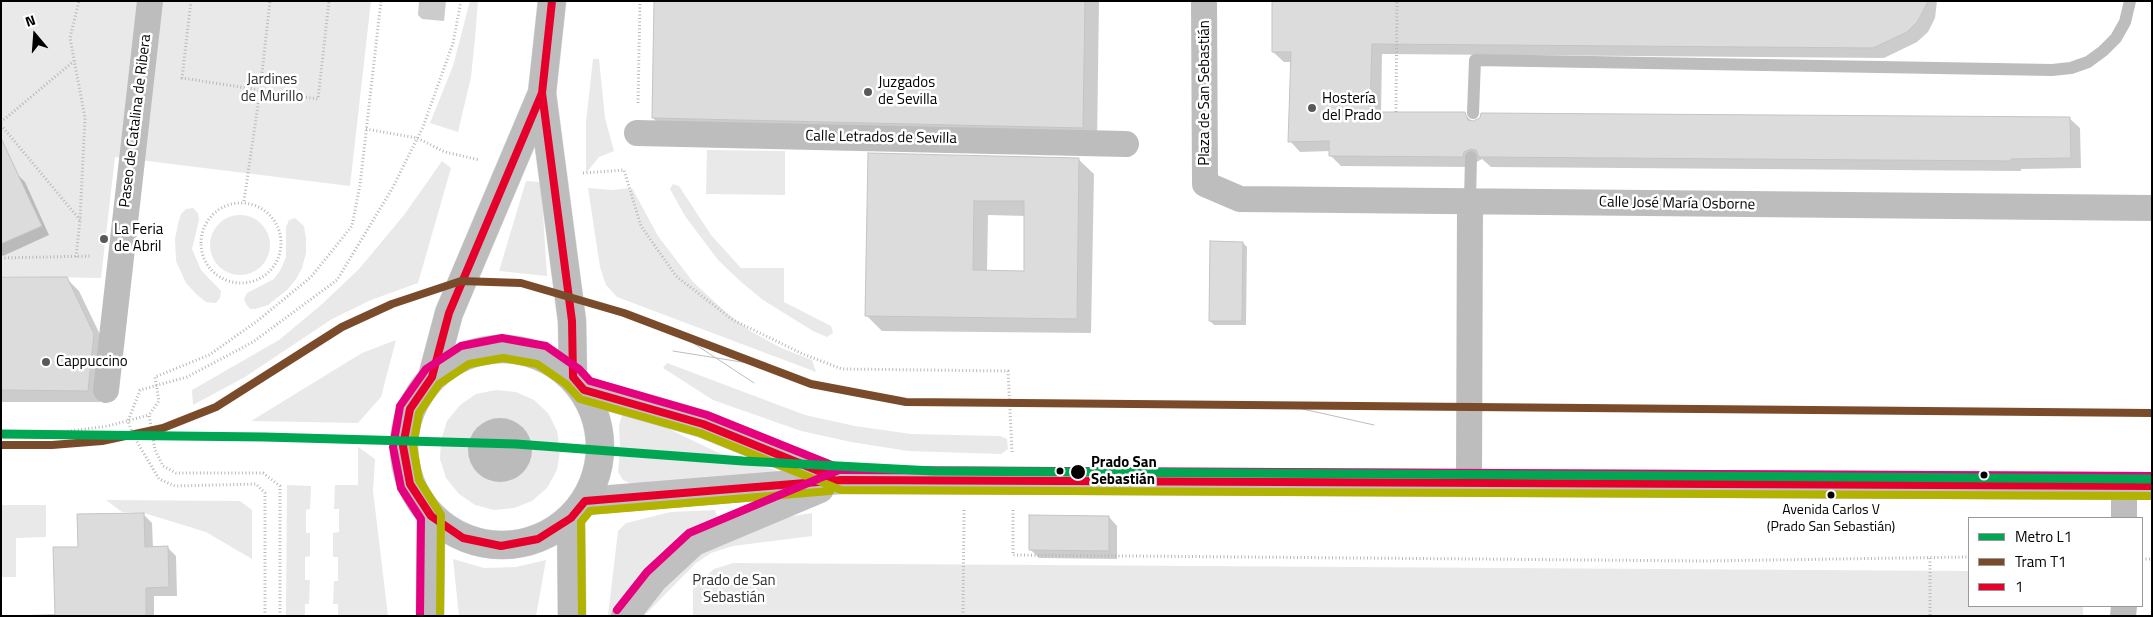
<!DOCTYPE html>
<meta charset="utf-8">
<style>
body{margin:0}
#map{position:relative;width:2153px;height:617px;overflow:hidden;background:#fff;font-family:"Titillium Web",sans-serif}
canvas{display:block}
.frame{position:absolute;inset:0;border:2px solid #000;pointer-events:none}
.legend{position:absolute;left:1968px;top:517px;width:175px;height:90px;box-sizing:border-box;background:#fff;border:1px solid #999;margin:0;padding:6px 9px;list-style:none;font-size:15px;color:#000}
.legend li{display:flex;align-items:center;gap:10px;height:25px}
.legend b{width:25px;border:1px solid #999}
.north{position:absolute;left:10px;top:10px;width:50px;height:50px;-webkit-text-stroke:4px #fff;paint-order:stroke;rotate:342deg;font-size:14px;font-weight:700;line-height:20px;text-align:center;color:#000}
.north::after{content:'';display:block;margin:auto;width:18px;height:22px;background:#000;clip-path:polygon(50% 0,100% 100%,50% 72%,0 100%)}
</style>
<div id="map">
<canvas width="2153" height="617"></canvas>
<div class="frame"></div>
<ul class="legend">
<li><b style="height:6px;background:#00a651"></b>Metro L1</li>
<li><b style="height:6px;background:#7a4b2a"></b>Tram T1</li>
<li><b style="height:6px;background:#e4002b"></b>1</li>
</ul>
<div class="north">N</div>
</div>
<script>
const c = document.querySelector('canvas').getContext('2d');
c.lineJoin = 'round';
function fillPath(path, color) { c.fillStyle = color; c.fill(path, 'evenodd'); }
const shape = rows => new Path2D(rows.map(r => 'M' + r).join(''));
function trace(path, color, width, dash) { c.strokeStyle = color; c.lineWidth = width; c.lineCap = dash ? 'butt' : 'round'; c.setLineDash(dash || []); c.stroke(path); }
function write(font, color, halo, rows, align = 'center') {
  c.font = font + ' "Titillium Web",sans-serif'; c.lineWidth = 5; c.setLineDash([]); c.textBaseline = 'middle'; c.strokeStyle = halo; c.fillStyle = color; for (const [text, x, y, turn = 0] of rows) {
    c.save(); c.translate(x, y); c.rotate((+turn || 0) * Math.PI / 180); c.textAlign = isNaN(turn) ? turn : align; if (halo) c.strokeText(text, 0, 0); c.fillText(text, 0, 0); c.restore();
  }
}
fillPath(shape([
 [1,1,371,1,350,186,115,157,101,278,1,276],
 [470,1,478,1,475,38,471,77,458,132,430,123,453,66],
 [593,59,599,59,605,118,614,151,599,157,586,173,586,122],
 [707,150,785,151,785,195,706,194],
 [442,161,451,168,418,283,371,300,332,319,245,377,193,405,192,390,279,340,321,305,359,269,404,215],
 [526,181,541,182,547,276,499,271],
 [673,184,679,186,711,235,741,268,784,268,784,302,831,326,833,333,827,337,813,331,763,300,740,281,718,260,685,216,670,189],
 [588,188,612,190,632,188,658,236,693,282,729,315,752,332,781,348,812,360,816,372,617,297,606,285,600,267],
 [193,208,198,213,199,220,192,249,201,270,221,291,220,298,216,303,206,302,196,294,186,283,176,261,175,239,178,224,181,214,186,209],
 '210 245a30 30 0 1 1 60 0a30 30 0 1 1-60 0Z',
 [295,218,304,226,306,239,306,253,302,268,296,279,287,290,268,305,255,309,250,309,246,304,244,299,247,293,274,279,281,269,286,257,286,227,289,220],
 [396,340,381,397,358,423,251,421,362,353],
 [667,363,805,415,855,426,911,434,1000,436,1007,439,1008,449,1001,454,908,451,851,442,801,431,713,400,663,368],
 [496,390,516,392,534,400,548,413,557,431,560,451,557,470,547,488,532,501,514,508,494,510,475,505,459,494,446,478,440,459,441,440,447,421,460,405,476,394],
 [636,411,679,434,719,453,811,481,660,481,632,484,623,480,618,472,620,450,619,425,623,413],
 [358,447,375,459,373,491,388,616,338,616,338,604,333,604,334,581,338,581,338,557,333,557,333,533,339,532,339,509,334,509,335,485,358,485],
 [287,485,311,486,310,509,306,510,306,533,310,533,310,556,305,557,305,580,310,580,309,604,305,604,305,616,286,616],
 [106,500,240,501,252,510,252,559,206,532,144,513,122,512],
 [1,505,46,505,46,537,16,538,16,577,1,577],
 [715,510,717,517,679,540,615,616,608,616,618,531,626,523,671,512],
 [812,513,812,536,733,546,711,553,696,563,644,616,637,616,701,550,774,519],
 [453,559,484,568,516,567,546,560,536,616,459,616],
 [733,563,1969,571,1969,606,2083,606,2083,616,693,616,693,588,714,569]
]), '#e9e9e9');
fillPath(shape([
 '468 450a32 32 0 1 1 64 0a32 32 0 1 1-64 0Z'
]), '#bbb');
fillPath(shape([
 [419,1,446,1,444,21,422,19,418,15],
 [655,1,1099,1,1097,143,668,133,653,118],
 [1274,1,1937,1,1935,18,1928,32,1917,42,1884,58,1382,54,1381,113,1464,114,1473,122,2069,118,2080,128,2081,168,2021,169,2021,171,1491,167,1482,159,1475,163,1473,167,1341,166,1330,155,1330,151,1300,152,1290,141,1292,62,1284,62,1273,52],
 [869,154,1078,159,1094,174,1091,333,882,331,867,316],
 [988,215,1026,216,1025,272,987,271],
 [16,173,25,182,49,235,3,256,1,254,1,180],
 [1243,243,1247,247,1246,325,1214,325,1210,321],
 [66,278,79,291,106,347,100,402,1,402,1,279],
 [144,515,152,523,153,548,168,548,176,556,177,596,154,596,154,616,1,616,56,614,79,548],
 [1109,517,1117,526,1117,559,1039,558,1030,549]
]), '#0003');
const building = shape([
 [654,1,1085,1,1083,128,652,118,654,1],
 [1272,1,1928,1,1918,21,1907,32,1873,48,1372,44,1370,112,1465,112,1468,120,1473,121,1480,118,1481,113,2070,117,2071,158,2011,159,2011,161,1479,157,1476,150,1471,149,1464,152,1463,157,1329,156,1329,141,1288,142,1291,52,1272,52,1272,1],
 [1,138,42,226,1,244,1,138],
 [868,153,1079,158,1077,319,865,316,868,153],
 [974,201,1024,201,1024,271,973,270,974,201],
 [1210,241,1243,242,1242,321,1209,321,1210,241],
 [1,277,67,277,94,334,88,391,1,390,1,277],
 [144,513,145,547,168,546,169,587,146,588,146,616,55,616,53,547,78,547,77,514,144,513],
 [1029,515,1109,516,1109,551,1029,550,1029,515]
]);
fillPath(building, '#dcdcdc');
trace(building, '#c4c4c4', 1);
const primary = shape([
 [552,1,542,93,572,321,573,377],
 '404 447a98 98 0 1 1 196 0a98 98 0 1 1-196 0Z',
 [432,377,449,313,542,93],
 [571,518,572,616],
 [430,616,431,516]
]);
trace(primary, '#dbdbdb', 29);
trace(shape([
 [191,1,182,78,318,99,329,1],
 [638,103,640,1],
 [1396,112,1397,1],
 [1,122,74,61],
 [1,125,80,220,85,118,70,38,79,1],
 [366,129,417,138,445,152,480,160],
 [583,173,624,170,641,226,676,276,733,320,803,354,842,369,1008,371,1012,452],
 [244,201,260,91,270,1],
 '201 243a40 40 0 1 1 80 0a40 40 0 1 1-80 0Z',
 [76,257,80,220],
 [1,258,92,256],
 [1,434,46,434,108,426,149,415],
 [1013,510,1013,555,1704,561,1969,557],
 [1930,558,1930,616],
 [2142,559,2152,559],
 [265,616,265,493,256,484,175,486,159,479,133,435,128,421,140,390,187,377,253,342,337,280,392,189,423,127,453,43,461,1],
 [280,616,280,486,263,473,176,473,163,466,155,450,149,415,159,401,155,377,209,355,256,322,311,277,352,226,360,185,381,1],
 [963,616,964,509]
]), '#b8b8b8', 3, [1, 2.5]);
trace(shape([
 [1473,113,1475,60,2052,70,2071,68,2088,62,2103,51,2116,38,2125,22,2130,1],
 [1470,201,1471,157]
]), '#bdbdbd', 12);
trace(shape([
 [1204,1,1205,184,1240,199,2152,208],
 [637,133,1126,144],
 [106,390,150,1],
 [1469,483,1470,201],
 [2124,518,2124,486],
 [2123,616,2124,606]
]), '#bdbdbd', 26);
trace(shape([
 [584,390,703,424,836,478],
 [585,501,842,480,2152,486],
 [625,616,654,579,694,542,820,489]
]), '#c0c0c0', 28);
trace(primary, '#bdbdbd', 28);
trace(shape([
 [681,335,754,383],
 [673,351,760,365],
 [1285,405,1374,425]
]), '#bdbdbd', 1);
trace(shape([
 [552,1,542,93,449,313,432,377,410,409,403,446,410,484,431,516,463,538,501,546,538,539,571,518,585,501,842,480,2152,486],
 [542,93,572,321,573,377,584,390,703,424,831,476]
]), '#e4002b', 8);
trace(shape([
 [440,616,441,515,419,480,413,446,419,413,439,384,469,364,503,358,537,364,566,384,580,399,700,433,841,490,2152,496],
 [582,616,581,522,590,511,830,491]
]), '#b2b200', 8);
trace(shape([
 [617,610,647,572,689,533,839,470,868,470],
 [420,616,421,519,401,488,393,447,400,406,426,369,461,346,502,338,546,346,579,369,590,381,707,415,844,470,2152,476]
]), '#e5007d', 8);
trace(shape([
 [1,445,52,445,102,441,163,428,216,407,342,327,392,304,461,281,521,283,624,313,811,384,906,402,2152,413]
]), '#7a4b2a', 8);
trace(shape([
 [1,434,265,437,516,444,743,461,933,471,2152,479]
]), '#00a651', 9);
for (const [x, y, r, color] of [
 [868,92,5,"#595959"],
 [1312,108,5,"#595959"],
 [104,239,5,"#595959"],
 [46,362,5,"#595959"],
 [1060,471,4.5,"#000"],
 [1078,472,8,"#000"],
 [1984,475,4.5,"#000"],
 [1831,495,4.5,"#000"]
]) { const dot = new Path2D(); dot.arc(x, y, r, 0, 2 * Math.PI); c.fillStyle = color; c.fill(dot); trace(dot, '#fff', 2); }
write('14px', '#000', '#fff', [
 ["Avenida Carlos V",1831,511],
 ["(Prado San Sebastián)",1831,528]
]);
write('15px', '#2e2e2e', '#fff', [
 ["Jardines",272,80],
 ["de Murillo",272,97],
 ["Prado de San",734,581],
 ["Sebastián",734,598]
]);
write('15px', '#000', '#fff', [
 ["Juzgados",878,83],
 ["de Sevilla",878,100],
 ["Hostería",1322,99],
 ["del Prado",1322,116],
 ["La Feria",114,230],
 ["de Abril",114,247],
 ["Cappuccino",56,362]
], 'left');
write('15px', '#000', '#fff', [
 ["Plaza de San Sebastián",1205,93,-90],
 ["Paseo de Catalina de Ribera",136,121,-83],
 ["Calle Letrados de Sevilla",881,138,1],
 ["Calle José María Osborne",1677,204,1]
]);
write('bold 15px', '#000', '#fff', [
 ["Prado San",1091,463],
 ["Sebastián",1091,480]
], 'left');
</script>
